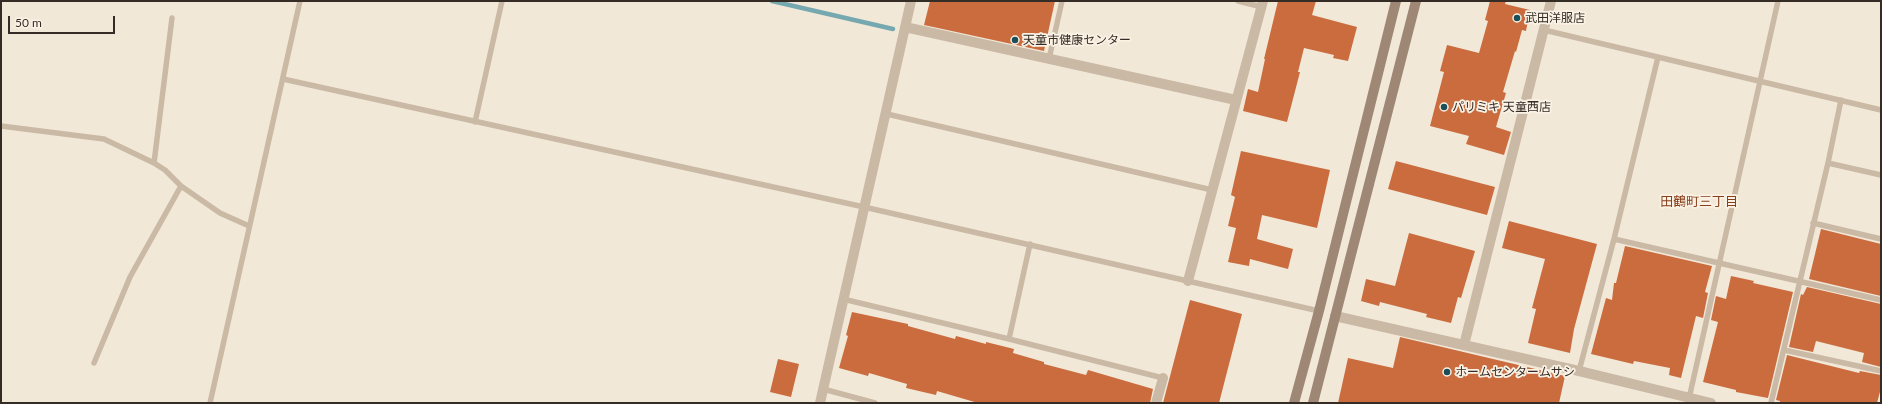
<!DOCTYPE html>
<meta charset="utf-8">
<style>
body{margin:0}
#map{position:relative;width:1882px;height:404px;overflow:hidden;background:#f2e8d8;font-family:Lato,sans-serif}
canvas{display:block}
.frame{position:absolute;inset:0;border:2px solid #352c26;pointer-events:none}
.scale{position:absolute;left:8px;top:16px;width:107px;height:18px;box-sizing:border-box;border:2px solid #352c26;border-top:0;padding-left:5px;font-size:12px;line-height:14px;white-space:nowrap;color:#352c26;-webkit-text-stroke:3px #faf2e4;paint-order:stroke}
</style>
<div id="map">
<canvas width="1882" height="404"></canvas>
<div class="frame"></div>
<div class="scale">50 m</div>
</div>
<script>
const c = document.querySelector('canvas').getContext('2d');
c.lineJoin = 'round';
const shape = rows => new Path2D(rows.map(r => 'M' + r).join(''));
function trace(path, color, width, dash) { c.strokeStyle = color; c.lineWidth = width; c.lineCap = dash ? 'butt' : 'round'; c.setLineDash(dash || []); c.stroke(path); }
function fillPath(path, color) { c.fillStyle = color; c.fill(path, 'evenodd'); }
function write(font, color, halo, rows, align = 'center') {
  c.font = font + ' Lato,"Noto Sans JP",sans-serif'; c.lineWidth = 3.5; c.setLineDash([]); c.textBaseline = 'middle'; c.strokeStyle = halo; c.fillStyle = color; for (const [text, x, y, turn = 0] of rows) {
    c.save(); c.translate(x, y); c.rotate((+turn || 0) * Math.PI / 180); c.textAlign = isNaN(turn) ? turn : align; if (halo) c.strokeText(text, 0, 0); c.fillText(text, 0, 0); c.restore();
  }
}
trace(shape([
 [772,1,893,29]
]), '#76a8b0', 4.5);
fillPath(shape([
 [930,1,1055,1,1044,51,924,25],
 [1278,1,1316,1,1312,15,1357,27,1348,61,1333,58,1334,55,1304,48,1298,72,1300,72,1287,122,1243,111,1248,89,1258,92,1265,59,1264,59],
 [1490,1,1506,1,1505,4,1530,10,1526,31,1522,30,1516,52,1515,51,1503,92,1506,93,1496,127,1511,132,1504,155,1466,144,1469,136,1430,126,1444,72,1440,71,1447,45,1479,53,1488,21,1485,20],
 [1241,151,1330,170,1317,228,1262,215,1257,239,1293,249,1288,269,1250,259,1249,266,1228,262,1236,228,1228,226,1235,197,1231,195],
 [1396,161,1495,187,1487,215,1388,189],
 [1509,221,1597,244,1574,329,1570,353,1528,343,1536,309,1532,308,1545,259,1502,248],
 [1821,229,1881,244,1881,296,1809,279],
 [1409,233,1475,251,1461,298,1458,297,1451,323,1426,317,1427,314,1380,302,1379,306,1361,301,1366,279,1395,286],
 [1625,246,1712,266,1705,292,1708,293,1703,318,1696,316,1681,378,1669,375,1670,368,1634,361,1633,364,1591,354,1606,298,1612,300,1614,283,1616,283],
 [1731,276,1754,281,1753,283,1793,292,1768,398,1736,392,1736,390,1703,382,1718,322,1711,320,1716,296,1726,299],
 [1807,287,1881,304,1881,367,1862,362,1864,353,1816,341,1813,352,1789,347,1801,294,1803,295],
 [1190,300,1242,314,1219,403,1163,403],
 [852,312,908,324,908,326,955,339,956,336,986,344,986,342,1014,349,1013,353,1044,362,1044,364,1086,375,1088,370,1153,389,1150,403,978,403,937,391,936,395,906,388,907,384,869,373,868,376,839,368,848,336,846,335],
 [1400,337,1565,376,1559,403,1338,403,1348,358,1393,368],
 [1787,355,1859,373,1860,371,1881,375,1881,388,1877,403,1780,403,1780,401,1776,400],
 [778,359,799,364,791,397,770,392]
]), '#ca6c3e');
trace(shape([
 [1238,1,1262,7],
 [1544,30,1881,110],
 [1049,59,1062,1],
 [283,79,864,207,1319,311],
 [887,114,1212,190],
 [475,122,502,1],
 [1,126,104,139,154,163,165,170,181,186,220,213,249,226],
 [154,163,172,18],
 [1828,163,1841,100],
 [1813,223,1881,239],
 [1614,239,1881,300],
 [843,299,1009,339,1163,378],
 [1009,339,1030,244],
 [1784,350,1881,371],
 [94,363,130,277,181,186],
 [1579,371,1614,239,1658,57],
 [823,389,875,403],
 [210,403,300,1],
 [1688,403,1778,1],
 [1771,403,1828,163,1881,175]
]), '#cab9a4', 5.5);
trace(shape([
 [905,27,1236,100],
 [1188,281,1263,1],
 [1335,316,1579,371,1711,403],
 [1464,345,1551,1],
 [820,403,911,1],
 [1156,403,1163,378]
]), '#cab9a4', 10);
trace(shape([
 [1294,403,1319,311,1396,1],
 [1313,403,1416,1]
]), '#9e8875', 10);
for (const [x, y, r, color] of [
 [1517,18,4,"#1a4e58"],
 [1015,40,4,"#1a4e58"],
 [1444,107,4,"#1a4e58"],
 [1447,372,4,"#1a4e58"]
]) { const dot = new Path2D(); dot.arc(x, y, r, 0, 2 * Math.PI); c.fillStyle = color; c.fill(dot); trace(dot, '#faf2e4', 1.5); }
write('12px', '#352c26', '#faf2e4', [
 ["武田洋服店",1525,18],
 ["天童市健康センター",1023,40],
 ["パリミキ 天童西店",1452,107],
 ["ホームセンタームサシ",1455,372]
], 'left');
write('13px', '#873f1c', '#faf2e4', [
 ["田鶴町三丁目",1699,202]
]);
</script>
